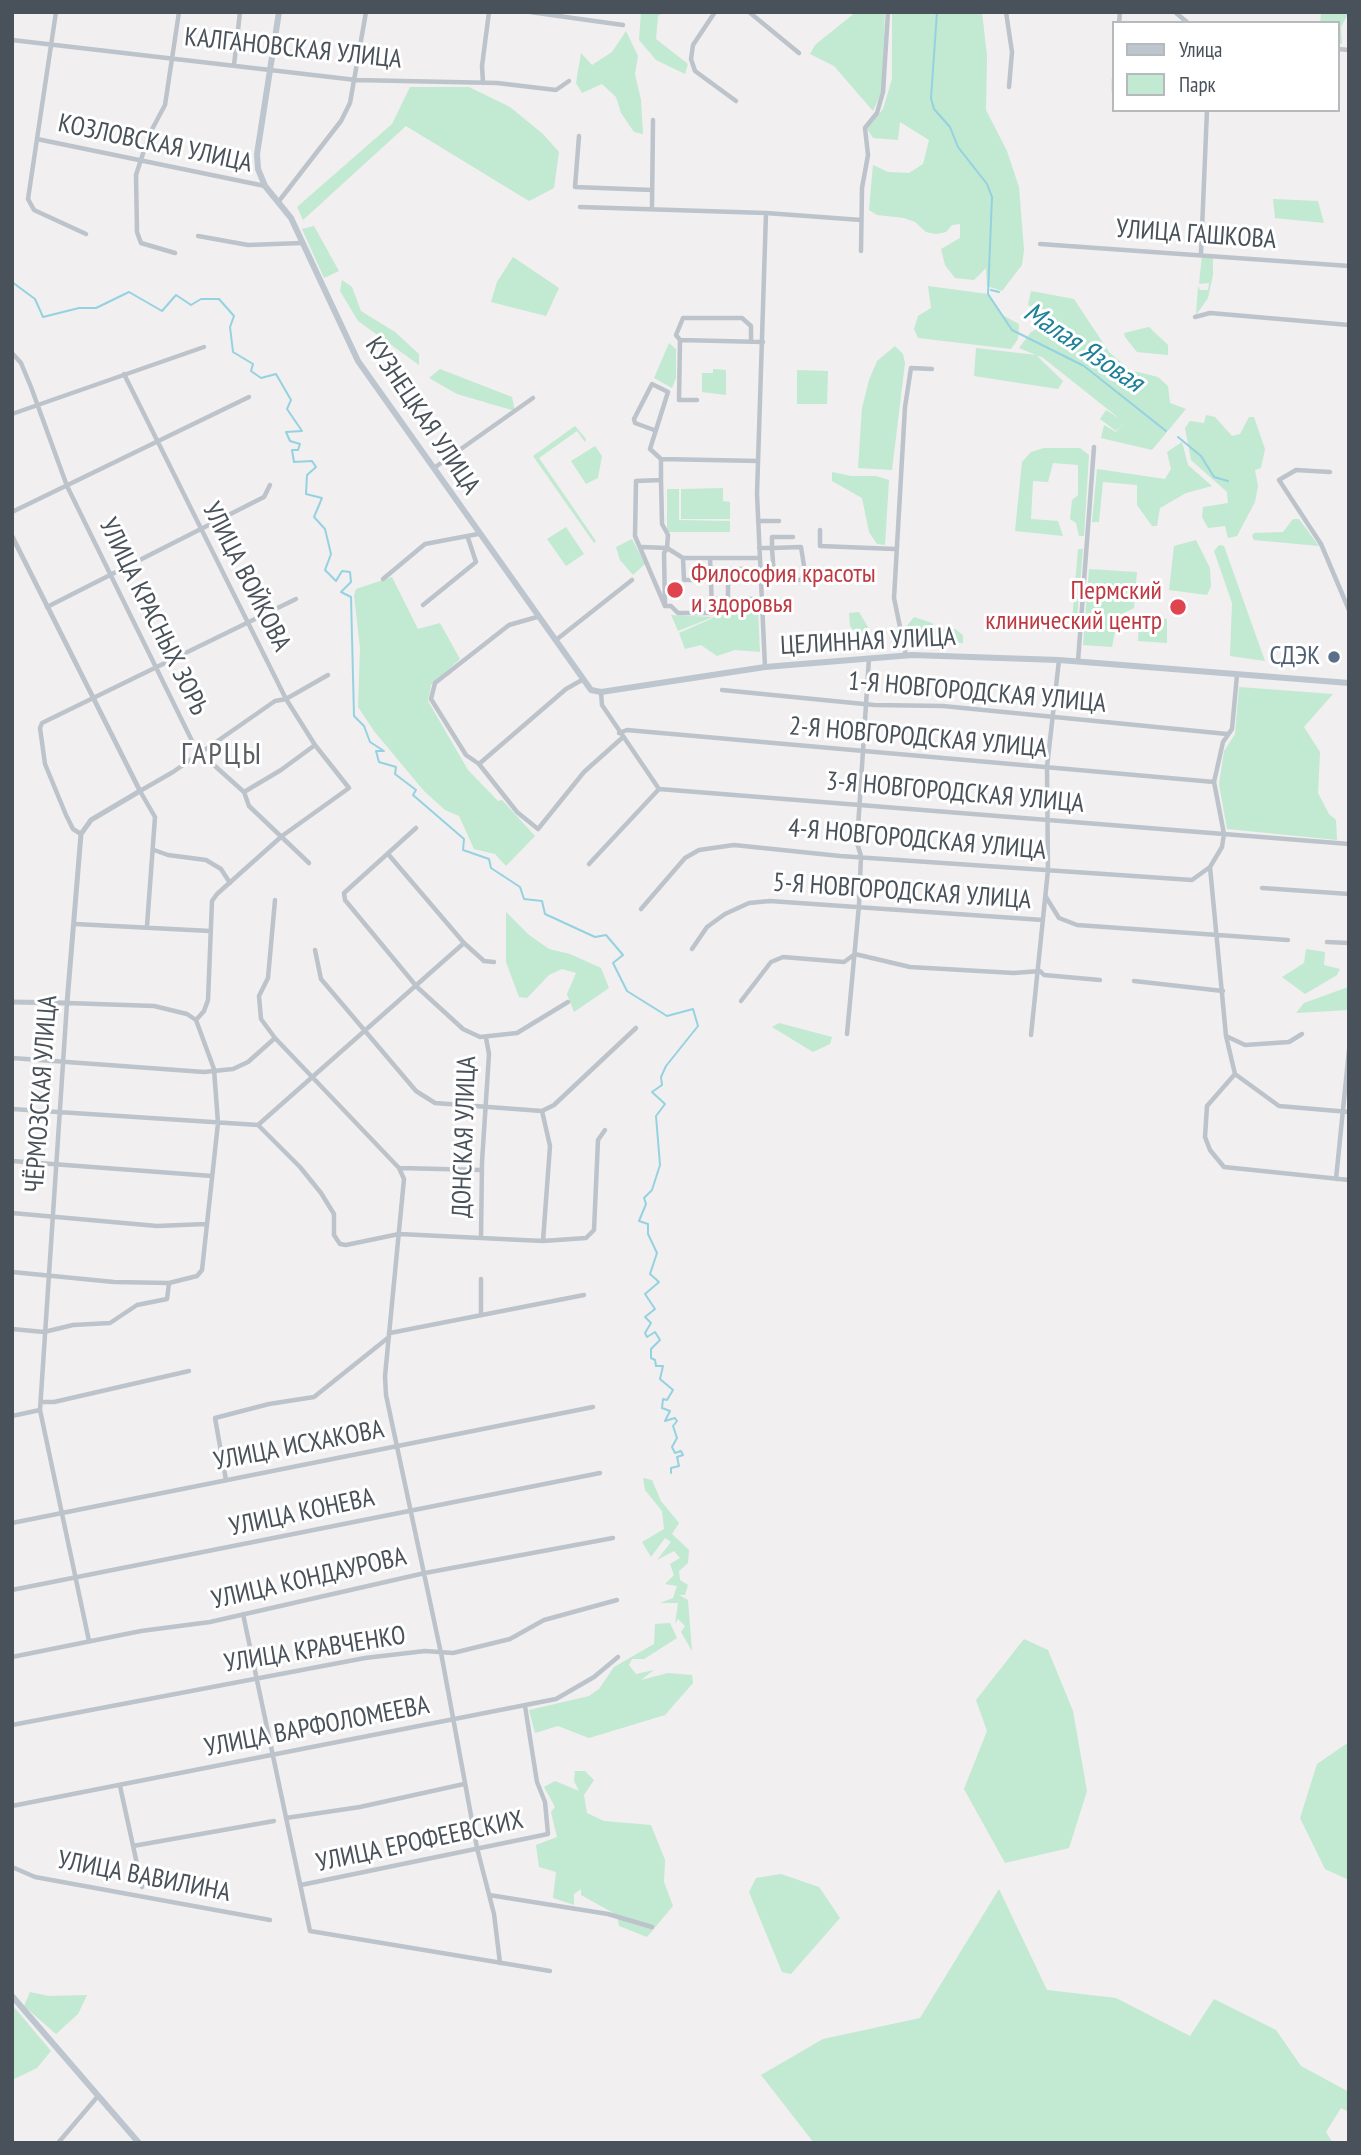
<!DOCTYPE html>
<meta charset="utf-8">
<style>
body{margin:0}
#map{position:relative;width:1361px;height:2155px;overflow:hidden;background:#f1efef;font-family:"PT Sans Narrow",sans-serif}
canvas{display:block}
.frame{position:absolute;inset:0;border:14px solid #49525a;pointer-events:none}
.legend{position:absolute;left:1112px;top:21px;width:228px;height:91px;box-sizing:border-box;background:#fff;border:2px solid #b6babd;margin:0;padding:9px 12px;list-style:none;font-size:21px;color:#49525a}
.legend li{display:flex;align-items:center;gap:14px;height:35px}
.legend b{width:35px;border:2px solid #b6babd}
</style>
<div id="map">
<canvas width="1361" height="2155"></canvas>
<div class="frame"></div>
<ul class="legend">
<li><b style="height:9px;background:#bdc5ce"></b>Улица</li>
<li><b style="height:19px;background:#c2e9d1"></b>Парк</li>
</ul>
</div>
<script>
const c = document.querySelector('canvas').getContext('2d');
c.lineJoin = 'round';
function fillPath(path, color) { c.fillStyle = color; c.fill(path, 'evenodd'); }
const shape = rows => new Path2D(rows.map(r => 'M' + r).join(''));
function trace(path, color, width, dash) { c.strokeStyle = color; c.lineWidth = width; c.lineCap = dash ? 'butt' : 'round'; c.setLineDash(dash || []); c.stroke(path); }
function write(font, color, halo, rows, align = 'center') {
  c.font = font + ' "PT Sans Narrow",sans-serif'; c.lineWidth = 6; c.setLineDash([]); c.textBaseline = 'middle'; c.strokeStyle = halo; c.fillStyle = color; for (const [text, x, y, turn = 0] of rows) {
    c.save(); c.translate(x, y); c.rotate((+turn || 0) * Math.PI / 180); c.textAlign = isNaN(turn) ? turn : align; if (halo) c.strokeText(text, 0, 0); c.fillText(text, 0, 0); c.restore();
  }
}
fillPath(shape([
 [641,12,663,12,658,16,656,39,688,64,685,74,656,60,639,40],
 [856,12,885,12,882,91,873,111,834,66,810,54,815,45],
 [892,12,982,12,987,56,986,110,1007,151,1019,187,1024,250,1022,265,1002,291,987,286,986,268,974,280,955,278,945,265,941,249,960,238,960,224,952,225,946,232,936,234,926,232,915,222,904,218,877,215,869,210,873,165,888,172,909,173,923,164,929,140,900,122,898,140,873,138,867,129,883,109,892,79],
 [1321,12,1349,12,1341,27,1342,44,1338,43,1338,23,1320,23],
 [626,31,638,56,635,74,641,100,643,134,634,132,621,113,616,97,602,84,582,93,576,83,581,53,592,65,612,52],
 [410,87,469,87,510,107,543,134,559,152,554,188,529,201,406,126,303,220,297,207,392,124],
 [1273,199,1318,201,1324,223,1275,218],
 [314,226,339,271,324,278,302,229],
 [1202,255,1213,256,1213,275,1208,298,1196,315,1198,286,1200,290,1208,290,1209,283,1199,284],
 [513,257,559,288,546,316,491,302,497,282],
 [342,280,352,287,361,311,395,332,419,354,419,365,358,321,340,291],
 [928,286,988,294,1004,316,1019,324,1018,339,1011,349,918,338,914,329,918,316,931,308],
 [1031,291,1074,299,1109,352,1130,370,1158,377,1168,386,1170,403,1186,409,1152,450,1101,438,1104,425,1116,432,1125,422,1116,431,1100,419,1106,410,1120,419,1042,357,1037,356,1063,381,1058,389,974,376,976,348,1036,355,1019,348,1031,332,1050,322,1052,313,1049,309,1036,309,1028,305],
 [1149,327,1168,345,1168,355,1137,352,1125,337,1124,333],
 [669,343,676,349,676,378,672,388,654,378],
 [895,346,903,354,905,363,892,470,858,468,862,408,869,380,877,361],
 [440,369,512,397,515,411,457,394,429,378],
 [713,369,726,370,726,395,702,392,702,373,713,373],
 [797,370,828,371,827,404,797,404],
 [1206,415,1215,417,1232,436,1240,434,1249,417,1254,417,1265,449,1261,468,1255,470,1258,486,1255,502,1237,536,1228,538,1225,526,1208,528,1202,517,1203,507,1228,503,1227,492,1191,460,1185,428,1190,421,1204,423],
 [575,426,586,439,585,442,577,431,539,458,596,541,594,543,533,456],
 [1182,442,1188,465,1212,486,1186,493,1160,508,1157,526,1152,526,1137,505,1137,485,1103,482,1099,522,1092,522,1097,469,1165,479,1171,469,1167,452],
 [595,446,602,456,598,478,586,484,571,461],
 [1044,448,1080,448,1089,455,1084,536,1079,536,1076,523,1070,519,1072,500,1078,495,1078,465,1053,463,1048,482,1033,481,1031,519,1058,521,1063,536,1015,531,1022,462,1031,452],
 [832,472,851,476,876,476,889,480,885,545,877,544,869,532,862,498,832,481],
 [723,488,723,501,730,502,730,519,681,519,681,489],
 [667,489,679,489,679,520,730,521,730,532,667,532],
 [1293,519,1299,519,1319,546,1254,540,1252,536,1254,533,1283,532],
 [566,527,584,554,566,566,547,539],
 [632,539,645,564,633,575,620,560,616,547],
 [1196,540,1210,568,1211,586,1207,595,1169,590,1174,546],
 [1219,545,1224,546,1265,661,1230,656,1232,603,1214,551],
 [1078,549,1083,549,1077,620,1072,621],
 [1089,569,1137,572,1134,608,1118,616,1112,647,1083,645],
 [392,577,418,629,440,623,460,659,431,685,428,701,468,770,498,801,502,800,535,836,506,866,495,854,474,849,459,816,445,810,424,791,374,731,358,707,360,648,354,595,356,589],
 [713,600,728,600,729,611,742,610,730,610,730,600,751,600,751,610,758,610,760,652,735,650,717,656,701,645,685,649,679,633,713,618,716,612],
 [859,612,868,627,864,634,856,634,850,626,849,613],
 [671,615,713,617,678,631],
 [1143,615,1167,619,1167,643,1138,641,1139,621],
 [914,617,932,623,936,629,955,629,963,635,963,643,912,643,906,627],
 [1239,687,1333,694,1304,727,1320,752,1318,793,1329,814,1336,820,1337,840,1227,829,1219,784,1224,751,1235,734],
 [506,912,529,935,549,949,570,954,601,968,609,988,574,1012,567,994,576,973,562,969,549,975,527,998,519,997,506,962],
 [1306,949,1325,952,1324,965,1340,969,1337,975,1305,994,1282,977,1304,963],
 [1348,987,1349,1010,1296,1013,1304,1003],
 [779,1023,832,1037,830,1044,813,1052,772,1027],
 [643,1478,652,1480,661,1501,679,1523,672,1534,689,1550,688,1563,679,1571,680,1580,688,1585,685,1595,679,1595,688,1600,692,1651,681,1632,685,1626,678,1619,675,1624,678,1603,660,1603,673,1598,677,1586,665,1584,674,1575,670,1564,680,1558,674,1551,657,1560,671,1542,665,1538,651,1557,642,1542,664,1529,662,1511,645,1490],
 [670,1623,677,1638,644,1659,632,1659,629,1665,636,1674,654,1670,641,1680,668,1673,692,1675,693,1683,665,1715,589,1738,558,1726,535,1733,529,1710,589,1696,599,1689,614,1667,654,1644,655,1624],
 [1024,1639,1048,1650,1073,1711,1087,1791,1069,1848,1005,1863,964,1789,987,1731,976,1700],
 [1349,1742,1349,1880,1325,1869,1300,1818,1317,1764],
 [575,1771,585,1771,594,1780,584,1795,587,1813,604,1821,651,1825,665,1860,664,1882,673,1906,647,1937,619,1926,617,1915,581,1895,581,1889,574,1894,574,1905,553,1898,556,1872,539,1867,536,1845,557,1837,551,1812,555,1807,544,1787,555,1781,579,1791,574,1781],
 [781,1874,819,1887,840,1918,791,1974,782,1972,749,1892,756,1878],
 [999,1889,1047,1990,1116,1998,1190,2036,1214,1999,1276,2030,1301,2066,1349,2092,1349,2112,1341,2108,1326,2132,1333,2143,814,2143,761,2075,823,2039,920,2018],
 [30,1992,49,1996,87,1995,78,2014,56,2034,24,2006],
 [14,2007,51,2051,37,2068,12,2080]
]), '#c2e9d1');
trace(shape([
 [937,12,931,98,934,109,950,127,958,147,987,184,992,197,988,294,1012,330,1084,366,1166,431],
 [12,282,35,299,43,317,79,308,96,308,129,292,162,311,176,295,191,305,201,299,219,299,234,316,230,327,233,352,253,364,251,371,261,378,276,374,291,400,287,409,302,431,286,432,290,441,300,444,298,450,292,450,294,462,312,461,316,467,307,475,306,494,322,498,314,517,325,529,331,554,325,570,336,581,342,571,350,572,351,582,341,592,351,597,354,716,364,726,370,742,384,751,376,751,379,762,396,767,395,774,416,790,413,795,464,839,463,850,489,859,491,868,520,887,524,899,542,901,545,914,595,937,606,935,623,955,613,963,627,991,667,1016,693,1009,698,1026,666,1066,661,1077,662,1085,652,1092,665,1104,656,1116,660,1165,652,1190,644,1198,646,1204,639,1221,648,1224,648,1234,657,1253,650,1274,659,1282,645,1294,655,1309,645,1317,651,1323,645,1333,647,1337,655,1332,660,1340,651,1349,651,1358,655,1360,656,1366,663,1366,660,1379,673,1390,667,1400,663,1399,662,1408,670,1411,665,1421,675,1418,677,1421,673,1426,677,1438,672,1447,675,1453,681,1451,683,1455,677,1457,679,1466,671,1468,671,1473],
 [991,290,999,292],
 [1178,437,1201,456,1214,477,1228,481]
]), '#95d2e1', 2);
trace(shape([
 [56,12,28,199,34,210,86,234],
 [530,12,623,25],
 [715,12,693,45,691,59,695,71,736,101],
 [749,12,799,53],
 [1006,12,1012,52,1009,87],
 [1175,12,1188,23],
 [1119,23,1120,12],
 [12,40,356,80,497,83,556,90,569,81],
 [1338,49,1349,50],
 [234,65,240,12],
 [1114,79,1114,91],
 [483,83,482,66,489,12],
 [579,136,575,187,652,190],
 [37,139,265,186],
 [279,201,341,121,350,103,366,12],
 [580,207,766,213,861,220],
 [652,208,653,120],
 [198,236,248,245,302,243],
 [1040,244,1349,266],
 [861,251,862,188,868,155,865,128,877,113,883,92,888,12],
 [175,253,141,243,137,232,136,175,149,135,165,105,179,12],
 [1201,253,1207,110],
 [1195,317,1210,313,1349,325],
 [680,340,676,335,683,318,742,318,751,326,751,342],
 [12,353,21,363,31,387,67,486,196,749,244,792,249,806,309,863],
 [124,374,286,699,315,745,349,788,282,836,217,894,212,901,208,1000,204,1011,196,1020],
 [697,400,679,400,680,340,763,342],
 [12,414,204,347],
 [654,430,635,423,634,419,652,384,668,392,650,449,661,459],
 [434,468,533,398],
 [1330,472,1296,470,1279,480,1321,544,1349,610],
 [661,480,661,459,758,461],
 [12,512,249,397],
 [758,521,779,521],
 [820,530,820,546,895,549],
 [642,547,667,548,683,558,684,580,711,580,712,613,678,613,671,606,665,606,635,536,636,481,661,480,662,524,668,535,667,548,664,553,665,606],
 [759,548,772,548,801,547,805,572,801,580,778,580,774,576,772,548,772,537,793,537],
 [683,558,759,558],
 [710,558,711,580],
 [383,579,425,544,478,534],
 [713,599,761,599],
 [728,599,728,569,760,569],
 [423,605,476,562,468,538],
 [47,607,264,497,270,485],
 [537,617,509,625,435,683,431,699,466,755,479,764,517,812,538,829,584,772,622,738],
 [556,640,632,580],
 [906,656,894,598,905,407,911,368,932,369],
 [1078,661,1094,447],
 [765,667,757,494,766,213],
 [1237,675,1232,729,1223,742,1214,782,1224,834,1222,847,1210,867,1226,1036,1235,1074,1207,1106,1205,1137,1210,1150,1224,1167,1349,1180],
 [722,690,874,705,943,706,1227,734],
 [601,692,602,705,659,789],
 [619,733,627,730,1214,782],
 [479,764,566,689,582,680],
 [244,792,281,770,315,745],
 [416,828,344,893,345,900,417,987,463,1029,480,1037,517,1033,568,1002],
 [81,834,73,829,66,815,45,764,40,728,42,723,296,599],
 [154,850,168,855,206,860,221,869,230,883],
 [388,854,464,943,484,961,494,962],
 [589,864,659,789,1349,844],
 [1262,888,1349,894],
 [1046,897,1059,918,1077,925,1288,940],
 [275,900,268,978,259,996,261,1019,275,1038,399,1168,404,1179,385,1376,386,1395,442,1658,477,1848,494,1914,500,1963],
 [641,909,685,858,699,850,734,845,840,856,1192,880,1210,867],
 [75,924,210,931],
 [147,926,155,817,140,791,173,772,275,701,286,699,328,675],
 [1327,942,1349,943],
 [692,949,707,927,725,914,749,903,770,901,1043,920],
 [315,950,321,979,416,1091,435,1103,542,1111,554,1105,636,1028],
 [1134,981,1223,991],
 [741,1001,771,962,783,957,844,962,855,954,910,967,1014,973,1040,971,1044,975,1100,980],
 [847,1034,859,905,861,856,857,843,869,658],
 [1031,1035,1048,870,1047,767,1059,660],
 [1226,1036,1245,1045,1289,1042,1302,1034],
 [12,1058,204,1072,233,1069,248,1062,275,1038],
 [1235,1074,1279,1106,1349,1112],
 [12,1109,258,1125,464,943],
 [542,1111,550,1146,543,1241],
 [258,1125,300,1167,321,1193,334,1214,334,1235,340,1244,346,1245,399,1234,543,1241,586,1238,594,1230,598,1140,605,1130],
 [12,1161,212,1176],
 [399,1168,482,1170],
 [1336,1179,1349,1050],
 [12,1213,157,1226,206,1224],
 [481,1238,482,1162,489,1054,486,1038],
 [12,1272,114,1282,169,1283,197,1276,202,1270,218,1123,214,1069,196,1020],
 [481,1279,481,1313],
 [12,1329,44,1332,73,1325,110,1323,137,1305,167,1299,169,1283],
 [390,1333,584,1295],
 [42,1402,54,1402,189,1371],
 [12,1416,40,1410],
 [226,1480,215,1418,269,1404,314,1397,389,1337],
 [12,1523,593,1407],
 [12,1590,600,1473],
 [243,1614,310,1931,550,1971],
 [89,1641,40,1410,67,1003,154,1006,187,1014,196,1020],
 [12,1657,141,1631,210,1622,425,1573,613,1538],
 [12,1725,365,1658,425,1651,453,1653,510,1639,544,1620,617,1600],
 [120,1786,142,1887],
 [12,1806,556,1699,594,1677,618,1657],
 [286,1818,360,1807,464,1784],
 [133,1846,274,1821],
 [12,1867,35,1877,270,1920],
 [301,1885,548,1834,545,1802,537,1782,525,1706],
 [489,1895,608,1914,652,1927],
 [58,2143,98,2096]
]), '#bcc3ca', 4.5);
trace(shape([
 [12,536,140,791,91,820,81,834,67,1003,12,1002]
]), '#bcc3ca', 5);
trace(shape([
 [279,12,257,154,258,169,265,186,291,218,358,361,591,690,601,692,765,667,912,655,1059,660,1349,683],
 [12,1996,139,2143]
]), '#bdc5ce', 6);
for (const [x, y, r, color] of [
 [675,590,9,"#e0444e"],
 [1178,607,9,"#e0444e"],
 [1334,657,7,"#5c6f8a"]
]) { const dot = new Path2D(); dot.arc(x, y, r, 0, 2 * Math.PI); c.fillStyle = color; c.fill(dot); trace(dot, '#fff', 2.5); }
write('26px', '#49525a', '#fff', [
 ["КАЛГАНОВСКАЯ УЛИЦА",293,49,6],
 ["КОЗЛОВСКАЯ УЛИЦА",155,144,12],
 ["УЛИЦА ГАШКОВА",1196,235,4],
 ["КУЗНЕЦКАЯ УЛИЦА",422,416,56],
 ["УЛИЦА ВОЙКОВА",246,577,63],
 ["УЛИЦА КРАСНЫХ ЗОРЬ",153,617,64],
 ["ЦЕЛИННАЯ УЛИЦА",868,642,-3],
 ["1-Я НОВГОРОДСКАЯ УЛИЦА",977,693,5],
 ["2-Я НОВГОРОДСКАЯ УЛИЦА",918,738,5],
 ["3-Я НОВГОРОДСКАЯ УЛИЦА",955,793,5],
 ["4-Я НОВГОРОДСКАЯ УЛИЦА",917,840,5],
 ["5-Я НОВГОРОДСКАЯ УЛИЦА",902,892,4],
 ["ЧЁРМОЗСКАЯ УЛИЦА",42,1094,-86],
 ["ДОНСКАЯ УЛИЦА",465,1137,-88],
 ["УЛИЦА ИСХАКОВА",299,1446,-11],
 ["УЛИЦА КОНЕВА",302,1513,-12],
 ["УЛИЦА КОНДАУРОВА",309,1579,-13],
 ["УЛИЦА КРАВЧЕНКО",315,1650,-9],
 ["УЛИЦА ВАРФОЛОМЕЕВА",317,1727,-11],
 ["УЛИЦА ЕРОФЕЕВСКИХ",420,1842,-12],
 ["УЛИЦА ВАВИЛИНА",144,1877,11]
]);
write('26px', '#be3a42', '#fff', [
 ["Философия красоты",691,575],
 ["и здоровья",691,605],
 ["Пермский",1162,592,"right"],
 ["клинический центр",1162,622,"right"]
], 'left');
write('26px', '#4e5e75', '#fff', [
 ["СДЭК",1320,657]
], 'right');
write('italic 28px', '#1d8098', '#fff', [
 ["Малая Язовая",1083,348,34]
]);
c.letterSpacing = '2px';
write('30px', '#5c5f63', '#fff', [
 ["ГАРЦЫ",222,755]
]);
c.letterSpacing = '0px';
</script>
